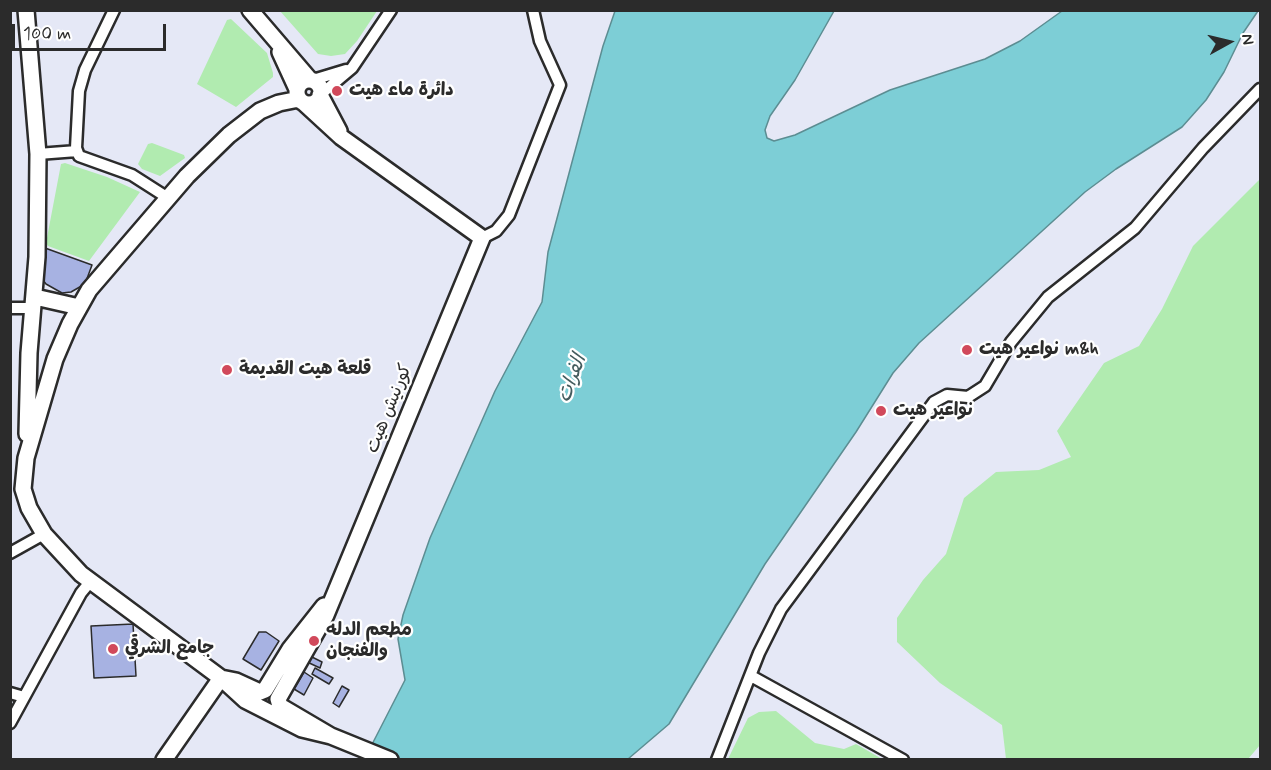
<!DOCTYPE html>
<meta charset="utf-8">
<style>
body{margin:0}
#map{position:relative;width:1271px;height:770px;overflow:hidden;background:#e5e8f6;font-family:Mynerve,sans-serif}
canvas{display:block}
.frame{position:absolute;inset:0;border:12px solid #2b2b2b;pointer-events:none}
.north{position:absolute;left:1199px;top:12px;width:60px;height:60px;-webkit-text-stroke:4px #fff;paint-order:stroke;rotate:82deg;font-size:16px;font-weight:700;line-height:24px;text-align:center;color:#2b2b2b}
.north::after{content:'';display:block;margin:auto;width:21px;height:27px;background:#2b2b2b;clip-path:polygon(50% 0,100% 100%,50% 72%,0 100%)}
.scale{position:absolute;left:12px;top:24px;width:154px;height:27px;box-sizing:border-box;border:3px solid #2b2b2b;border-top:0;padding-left:8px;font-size:18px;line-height:21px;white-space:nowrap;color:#2b2b2b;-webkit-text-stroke:4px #fff;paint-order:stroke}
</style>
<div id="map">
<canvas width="1271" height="770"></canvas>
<div class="frame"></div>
<div class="north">N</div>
<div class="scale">100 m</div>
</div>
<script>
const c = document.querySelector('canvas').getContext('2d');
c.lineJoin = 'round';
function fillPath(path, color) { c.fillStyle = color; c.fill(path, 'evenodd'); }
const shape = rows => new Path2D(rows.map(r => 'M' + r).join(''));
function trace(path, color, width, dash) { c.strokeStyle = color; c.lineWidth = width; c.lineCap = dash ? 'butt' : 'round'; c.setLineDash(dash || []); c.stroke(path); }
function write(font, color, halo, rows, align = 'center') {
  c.font = font + ' Mynerve,"Playpen Sans Arabic",sans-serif'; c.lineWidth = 4.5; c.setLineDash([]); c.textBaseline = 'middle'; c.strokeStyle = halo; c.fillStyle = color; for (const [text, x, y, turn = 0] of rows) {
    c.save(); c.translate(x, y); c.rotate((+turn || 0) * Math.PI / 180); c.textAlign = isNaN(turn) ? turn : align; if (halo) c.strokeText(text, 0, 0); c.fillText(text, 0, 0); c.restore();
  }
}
fillPath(shape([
 [280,11,377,11,357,41,345,54,331,56,318,54],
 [231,19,267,53,273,73,273,77,236,107,197,84,227,20],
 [152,143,184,155,185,158,160,176,142,169,138,164,148,144],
 [65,163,107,177,140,192,89,261,48,246,46,243,61,164],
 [1260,179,1260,745,1248,759,1006,759,1002,725,940,683,897,642,897,618,923,580,946,554,964,498,996,472,1039,470,1071,457,1057,431,1104,363,1139,346,1162,309,1193,246],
 [776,711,815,743,844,749,856,744,882,759,728,759,748,718,759,712]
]), '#b1ebb0');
const water = shape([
 [615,11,834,11,795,80,770,116,765,130,767,138,774,141,795,135,890,90,985,59,1020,41,1062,11,1258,11,1243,33,1224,72,1206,100,1182,127,1116,169,1085,192,919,343,893,373,856,432,765,564,669,724,628,759,364,760,405,680,398,639,403,615,430,538,495,391,542,302,548,252,603,46,615,11]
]);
fillPath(water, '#7dced6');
trace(water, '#5c8d92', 1.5);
const building = shape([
 [45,248,92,265,85,284,71,292,62,293,46,284,40,276,40,262,45,248],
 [133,624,136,676,94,678,91,626,133,624],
 [259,632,266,632,279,641,261,670,243,659,259,632],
 [308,655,322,662,320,668,305,661,308,655],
 [315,668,333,678,329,684,312,674,315,668],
 [304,672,313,678,304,695,294,689,304,672],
 [342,686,349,690,339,707,333,703,342,686]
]);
fillPath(building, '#a7b2e2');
trace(building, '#2b2b2b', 1.5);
const street = shape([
 [114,10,85,70,79,91,76,148,79,156,132,175,168,198],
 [313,80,346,70],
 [320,95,352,68,391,10],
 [38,154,77,151],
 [482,238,496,231,509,215,560,85,540,41,533,10],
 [10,308,34,308],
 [10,553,44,534],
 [751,676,903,760],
 [10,693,24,697],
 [10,723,81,593,90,582],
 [717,760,759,653,781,609,934,402,947,395,968,397,985,386,1011,342,1048,297,1135,228,1203,148,1260,89]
]);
const secondary = shape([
 [26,10,38,154,37,257,29,353,27,434],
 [250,10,310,80],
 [280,52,297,89],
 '297 92a12 12 0 1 1 24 0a12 12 0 1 1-24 0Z',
 [320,95,339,131],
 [299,99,279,103,260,111,229,135,187,176,89,290,70,324,55,359,26,458,23,489,29,508,44,534,81,574,221,678,245,700,302,729,331,736],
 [304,103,341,137,482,238,326,615,278,699,280,706,331,736,390,760],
 [35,297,79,307],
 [221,678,236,681,260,692,265,690,290,649,324,606],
 [164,760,221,678]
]);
trace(street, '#2b2b2b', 15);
trace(secondary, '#2b2b2b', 20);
trace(street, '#fff', 10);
trace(secondary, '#fff', 15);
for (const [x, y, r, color] of [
 [337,91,6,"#d1495b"],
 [967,350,6,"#d1495b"],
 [227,370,6,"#d1495b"],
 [881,411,6,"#d1495b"],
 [314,641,6,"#d1495b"],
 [113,649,6,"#d1495b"]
]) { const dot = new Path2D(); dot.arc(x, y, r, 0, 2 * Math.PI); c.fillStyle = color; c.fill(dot); trace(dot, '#fff', 2); }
write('bold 18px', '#2b2b2b', '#fff', [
 ["دائرة ماء هيت",349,91],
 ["نواعير هيت m&h",979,350],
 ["قلعة هيت القديمة",239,370],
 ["نواعير هيت",893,411],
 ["مطعم الدله",326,631],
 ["والفنجان",326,652],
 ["جامع الشرقي",125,649]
], 'left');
write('18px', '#2b2b2b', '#fff', [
 ["كورنيش هيت",390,409,-68]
]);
write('italic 20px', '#445c5e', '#fff', [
 ["الفرات",573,379,-69]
]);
</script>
